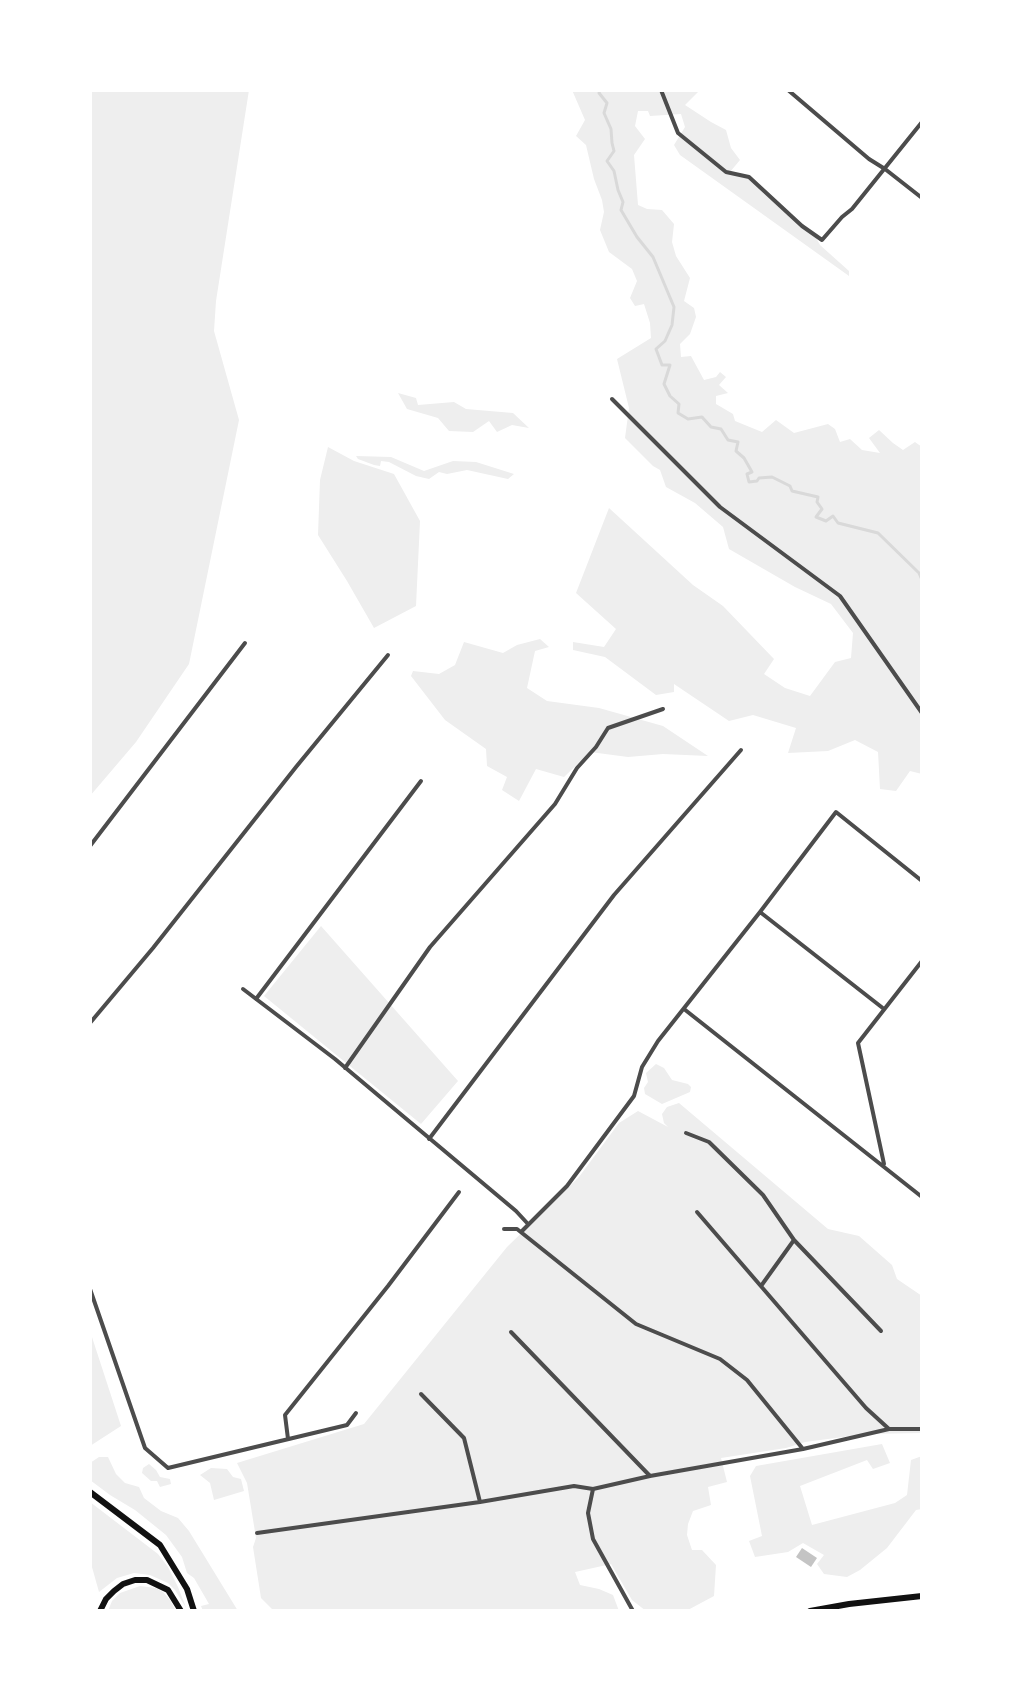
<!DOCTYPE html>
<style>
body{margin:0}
#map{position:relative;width:1012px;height:1701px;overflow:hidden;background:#fff;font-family:"PT Sans Narrow",sans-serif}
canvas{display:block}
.frame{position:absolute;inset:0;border:92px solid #fff;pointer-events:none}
</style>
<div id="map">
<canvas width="1012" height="1701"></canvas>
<div class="frame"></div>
</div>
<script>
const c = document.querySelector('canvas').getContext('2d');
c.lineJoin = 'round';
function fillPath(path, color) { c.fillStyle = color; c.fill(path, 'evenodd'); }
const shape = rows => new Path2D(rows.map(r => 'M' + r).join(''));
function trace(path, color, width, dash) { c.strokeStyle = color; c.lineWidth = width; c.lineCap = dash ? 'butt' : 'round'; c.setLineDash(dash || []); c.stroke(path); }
fillPath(shape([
 [90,90,249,90,216,301,214,331,239,420,189,664,136,742,90,796],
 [572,90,700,90,685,105,711,122,726,130,731,148,740,160,730,172,749,177,764,194,814,234,820,245,849,271,849,276,680,155,674,145,685,127,681,114,650,116,648,111,638,111,635,126,645,139,634,155,638,205,647,209,662,210,674,224,672,242,676,256,690,278,684,301,694,308,696,317,690,334,680,344,681,357,691,356,704,380,716,377,720,372,726,377,719,385,728,393,716,396,716,404,733,414,735,421,762,432,776,420,794,433,828,424,835,429,840,442,850,439,862,450,880,453,869,438,879,430,893,443,903,450,915,442,922,447,922,774,910,771,896,791,880,789,878,752,855,740,828,751,788,753,796,728,753,715,729,721,674,684,674,692,656,695,605,657,573,650,573,642,604,647,616,629,576,593,609,508,693,585,723,606,774,659,764,674,785,688,810,696,835,662,851,658,853,633,831,604,795,587,729,549,723,527,695,503,666,487,660,470,653,466,625,438,629,408,617,359,651,338,650,323,644,304,635,306,630,298,637,281,632,269,609,252,600,230,604,212,602,200,594,179,586,145,576,136,585,120],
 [398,393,416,398,418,405,454,402,466,409,513,413,529,428,512,425,497,432,489,421,473,432,449,431,438,418,407,409],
 [328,447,354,461,394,474,420,521,416,606,374,628,347,581,318,535,320,480],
 [356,456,391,457,424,471,453,461,476,462,514,474,508,479,467,470,447,474,439,472,429,479,416,476,389,462,381,461,380,466,374,465,358,459],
 [540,639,549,647,535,651,527,688,547,701,599,708,663,726,708,756,663,754,628,757,590,752,564,777,536,769,519,801,502,790,507,777,487,766,486,749,445,720,411,676,413,671,439,674,455,665,464,642,503,653,517,645],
 [321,926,458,1081,421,1124,264,996],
 [656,1064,664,1068,672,1080,688,1084,691,1087,690,1092,662,1104,645,1094,644,1088,648,1082,646,1073],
 [679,1103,828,1229,859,1236,892,1265,897,1279,922,1296,922,1433,866,1434,805,1442,786,1448,721,1458,727,1482,708,1487,711,1505,693,1511,688,1524,687,1535,692,1550,702,1550,716,1565,714,1596,686,1611,646,1611,632,1600,611,1564,575,1572,580,1585,599,1589,613,1595,619,1611,269,1611,272,1609,261,1598,253,1547,256,1538,247,1483,237,1463,364,1424,507,1247,579,1177,619,1123,638,1111,668,1127,664,1123,662,1114,667,1107],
 [90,1331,121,1426,90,1446],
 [882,1444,890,1463,873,1469,867,1460,800,1486,812,1525,895,1503,907,1495,911,1460,922,1456,922,1509,916,1510,887,1548,860,1570,847,1577,824,1574,817,1564,824,1555,803,1543,788,1552,755,1557,749,1541,762,1536,750,1476,756,1466],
 [99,1457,108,1457,116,1474,125,1483,139,1487,144,1498,161,1511,178,1518,189,1531,238,1611,203,1611,201,1606,209,1604,194,1578,187,1573,182,1557,166,1535,135,1510,110,1495,90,1480,90,1463],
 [149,1464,156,1470,160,1477,170,1479,171,1484,160,1487,157,1481,151,1481,142,1473,143,1468],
 [211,1468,227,1469,233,1477,241,1479,244,1491,214,1500,210,1483,200,1475],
 [90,1502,158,1554,168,1567,178,1587,187,1610,188,1611,175,1590,168,1583,150,1575,134,1573,117,1578,99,1592,90,1560],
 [140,1586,156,1588,163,1592,170,1600,176,1611,108,1611,112,1601,120,1593]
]), '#eee');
trace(shape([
 [600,90,599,93,607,103,604,113,611,129,612,143,614,151,607,161,614,171,618,190,623,202,621,210,637,237,653,257,674,307,672,325,665,341,656,349,662,365,670,365,664,384,670,396,679,404,678,413,688,419,702,417,711,427,721,429,728,440,738,442,736,451,744,458,752,472,747,474,749,482,757,481,759,478,772,477,790,486,792,491,818,497,817,502,822,509,816,517,826,521,833,516,838,523,878,533,919,573,922,580]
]), '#d9d9d9', 3);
fillPath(shape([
 [802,1548,817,1558,811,1567,796,1557]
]), '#c4c4c4');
trace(shape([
 [661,90,678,133,726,172,749,177,802,226,822,240,842,217,852,209,922,122],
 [788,90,869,159,885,169,922,198],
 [612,399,720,507,840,596,922,713],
 [90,846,245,643],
 [760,912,884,1009],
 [243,989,335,1059,516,1211,528,1224],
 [256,999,421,781],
 [684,1009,922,1197],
 [90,1023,153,948,296,767,388,655],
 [345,1068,430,947,555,804,577,768,596,747,608,728,663,709],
 [686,1133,709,1142,763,1195,794,1240,881,1331],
 [429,1139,614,895,741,750],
 [884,1164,858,1043,922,961],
 [697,1212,866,1408,889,1429],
 [504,1229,517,1229,636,1324,720,1359,747,1380,803,1449],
 [521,1232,567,1186,634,1096,642,1067,658,1041,760,912,836,812,922,881],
 [761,1286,794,1240],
 [90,1289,145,1448,168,1468,347,1425,356,1413],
 [511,1332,650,1476],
 [421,1394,464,1438,480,1502],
 [288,1439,285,1415,388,1286,459,1192],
 [593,1489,588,1513,593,1539,633,1611],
 [257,1533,480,1502,574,1486,593,1489,650,1476,803,1449,889,1429,922,1429]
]), '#4c4c4c', 4);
trace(shape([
 [90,1492,160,1545,187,1589,194,1611],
 [100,1611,106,1599,114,1591,123,1584,135,1580,147,1580,168,1590,181,1611],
 [810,1611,849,1604,922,1596]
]), '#111', 6);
</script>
